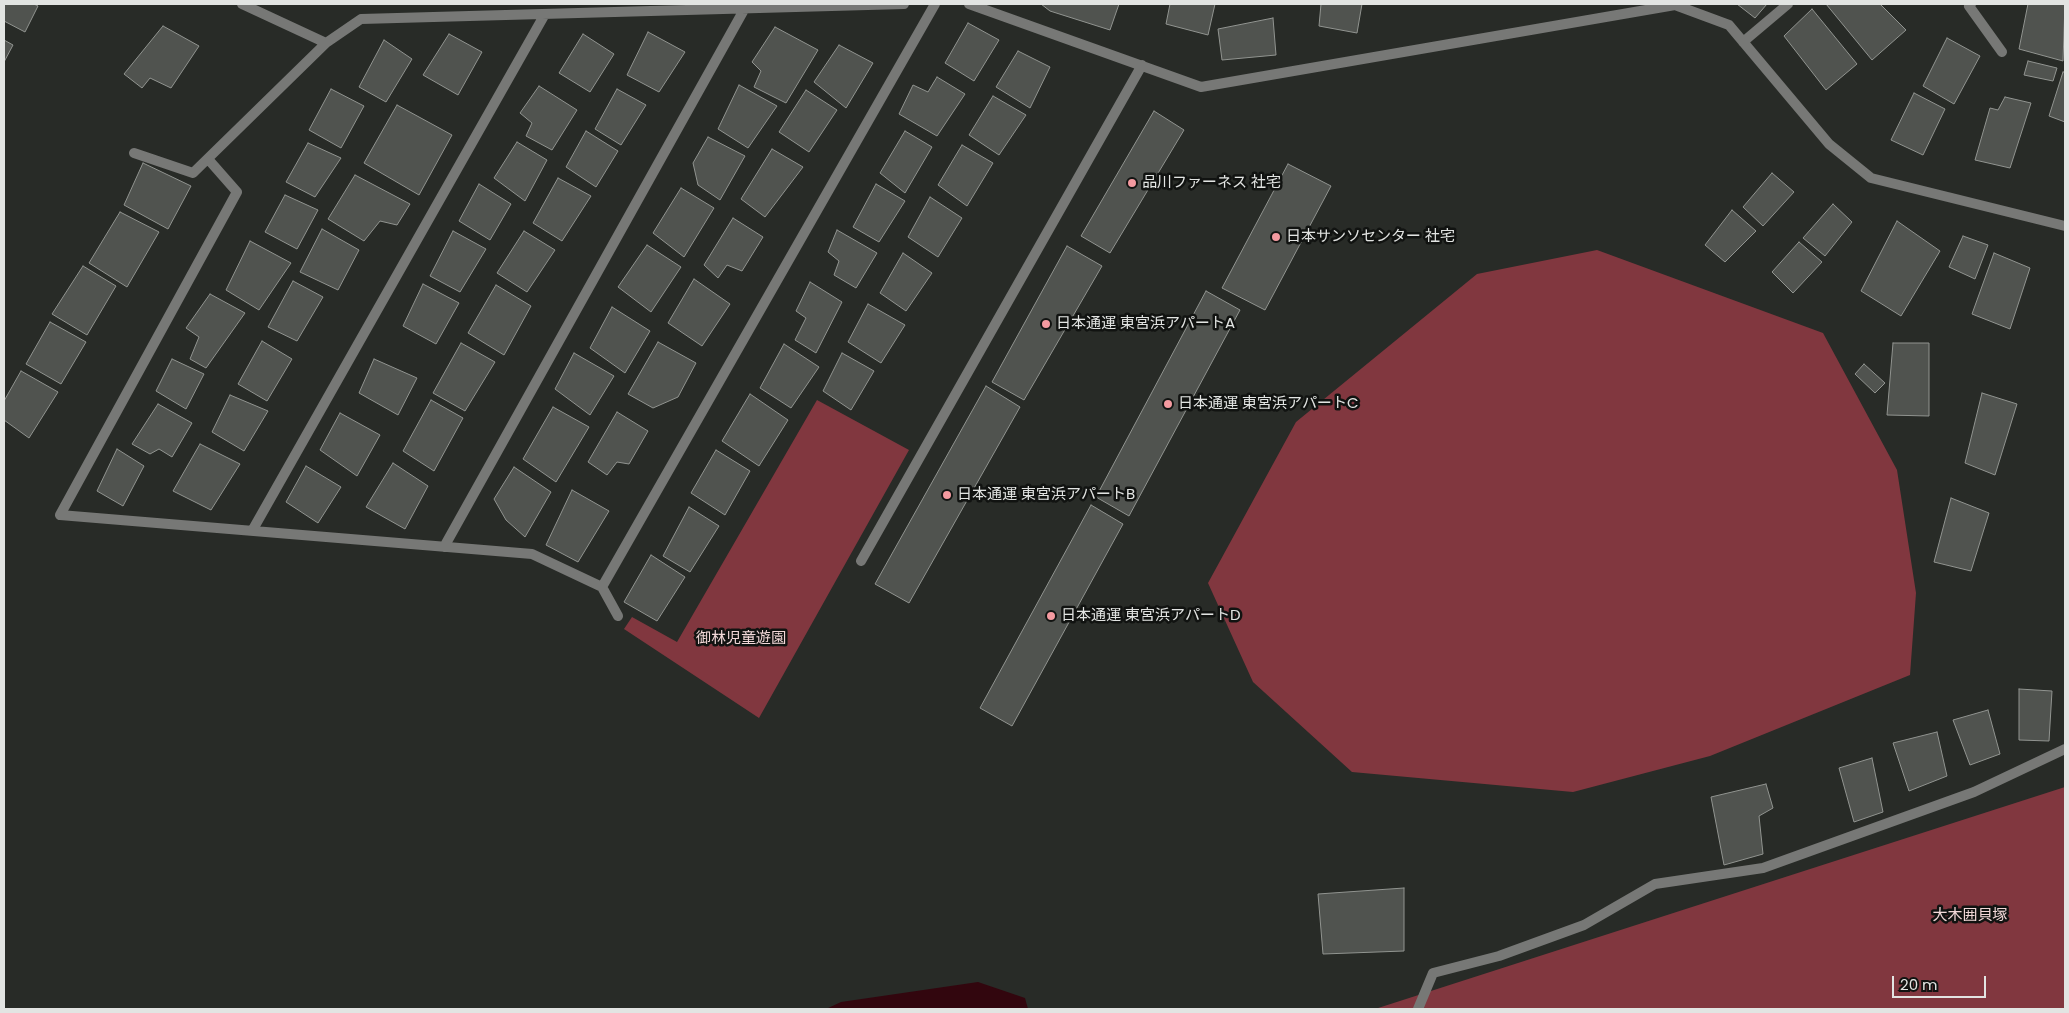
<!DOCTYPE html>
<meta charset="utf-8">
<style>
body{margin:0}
#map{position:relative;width:2069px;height:1013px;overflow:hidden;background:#282b27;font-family:Poppins,sans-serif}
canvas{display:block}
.frame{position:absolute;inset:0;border:5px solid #e2e4e2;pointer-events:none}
.scale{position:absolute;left:1892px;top:976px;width:94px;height:22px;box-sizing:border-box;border:2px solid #e2e4e2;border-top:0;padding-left:6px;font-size:15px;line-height:18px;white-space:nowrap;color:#e2e4e2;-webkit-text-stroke:4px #111311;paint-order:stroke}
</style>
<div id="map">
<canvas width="2069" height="1013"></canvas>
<div class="frame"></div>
<div class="scale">20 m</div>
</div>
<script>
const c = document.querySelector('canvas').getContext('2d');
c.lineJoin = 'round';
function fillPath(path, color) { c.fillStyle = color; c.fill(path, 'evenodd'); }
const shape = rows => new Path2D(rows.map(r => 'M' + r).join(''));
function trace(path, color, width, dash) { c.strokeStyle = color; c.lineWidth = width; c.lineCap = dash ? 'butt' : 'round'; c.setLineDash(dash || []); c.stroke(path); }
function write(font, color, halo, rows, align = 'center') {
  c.font = font + ' Poppins,"Noto Sans JP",sans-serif'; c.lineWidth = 5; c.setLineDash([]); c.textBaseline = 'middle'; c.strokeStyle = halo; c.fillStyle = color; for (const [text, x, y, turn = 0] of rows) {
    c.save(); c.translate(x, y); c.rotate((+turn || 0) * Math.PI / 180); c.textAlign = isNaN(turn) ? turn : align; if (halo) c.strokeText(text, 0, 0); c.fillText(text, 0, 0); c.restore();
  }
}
fillPath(shape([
 [1597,250,1823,333,1897,470,1916,593,1910,675,1710,756,1573,792,1352,772,1253,682,1208,583,1296,422,1477,274],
 [817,400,909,450,759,718,624,629,632,617,677,642],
 [2065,787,2065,1009,1375,1009]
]), '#81373f');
fillPath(shape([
 [978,982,1025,998,1028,1009,826,1009,841,1002]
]), '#32060e');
const building = shape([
 [4,4,34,4,38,6,25,32,4,21,4,4],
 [1041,4,1119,4,1110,30,1050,11,1041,4],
 [1170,4,1215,4,1208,35,1166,24,1170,4],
 [1321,4,1362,4,1357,33,1319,26,1321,4],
 [1737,4,1767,4,1755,18,1737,4],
 [1826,4,1880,4,1906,30,1872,60,1826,4],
 [2028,4,2065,4,2063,61,2019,49,2028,4],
 [1812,9,1857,64,1826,90,1784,36,1812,9],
 [1273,18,1276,55,1222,60,1218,29,1273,18],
 [968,23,999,40,974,81,945,63,968,23],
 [163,26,199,46,171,88,150,78,142,88,124,74,163,26],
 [775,27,818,50,786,103,754,87,761,71,752,62,775,27],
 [648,32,685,52,659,92,627,75,648,32],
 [449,34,482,52,458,95,423,75,449,34],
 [583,34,614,54,590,92,559,73,583,34],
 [1947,38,1980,56,1954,104,1923,86,1947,38],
 [4,40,13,45,4,62,4,40],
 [384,40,412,59,386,102,359,87,384,40],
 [839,45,873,63,846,108,814,82,839,45],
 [1018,51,1050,67,1030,108,996,87,1018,51],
 [2028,61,2057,68,2053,81,2024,75,2028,61],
 [2063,72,2065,72,2065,122,2049,116,2063,72],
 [937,77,965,94,937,136,899,114,913,85,928,92,937,77],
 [739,85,777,106,748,148,718,129,739,85],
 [539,86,577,110,552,150,526,136,532,123,520,113,539,86],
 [331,89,364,106,341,148,309,130,331,89],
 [617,89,646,105,621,145,595,129,617,89],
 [806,90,837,110,809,152,779,132,806,90],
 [1914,93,1945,109,1923,155,1891,140,1914,93],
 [993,96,1026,115,999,155,969,135,993,96],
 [2005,97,2031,103,2010,168,1975,160,1990,108,1998,110,2005,97],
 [397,105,452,135,419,195,364,163,397,105],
 [1154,111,1184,130,1110,253,1081,236,1154,111],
 [586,131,618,151,596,187,566,167,586,131],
 [905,131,932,147,905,193,880,173,905,131],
 [708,137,745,156,720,200,698,185,693,163,708,137],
 [517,142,547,160,525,201,494,178,517,142],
 [308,143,341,158,315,197,286,182,308,143],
 [962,145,993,163,967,206,938,185,962,145],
 [772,149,803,167,765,217,741,199,772,149],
 [143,163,191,186,168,229,124,205,143,163],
 [1288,164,1331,186,1265,310,1222,288,1288,164],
 [1772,173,1794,192,1763,226,1743,207,1772,173],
 [355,175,410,204,397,225,380,221,364,241,328,219,355,175],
 [558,178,591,196,562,241,533,223,558,178],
 [479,184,511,204,490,240,459,221,479,184],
 [876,184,905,201,879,242,853,227,876,184],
 [681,188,714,208,684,257,653,233,681,188],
 [285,195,318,210,297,249,265,232,285,195],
 [930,197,962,218,938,257,908,237,930,197],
 [1833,204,1852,222,1825,256,1803,238,1833,204],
 [1732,210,1756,231,1725,262,1705,245,1732,210],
 [120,212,159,232,127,287,89,263,120,212],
 [733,218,763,237,742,271,727,265,718,278,704,265,733,218],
 [1897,221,1940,251,1901,316,1861,291,1897,221],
 [322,229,359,250,338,290,300,272,322,229],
 [837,230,877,253,856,288,834,275,839,261,828,252,837,230],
 [453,231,486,249,460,292,430,276,453,231],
 [524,231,555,250,527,292,497,273,524,231],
 [1963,236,1988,245,1975,279,1949,267,1963,236],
 [250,241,291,263,259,310,226,290,250,241],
 [1799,242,1822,262,1793,293,1772,272,1799,242],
 [647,245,681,267,651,312,618,287,647,245],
 [1067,246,1102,266,1024,400,992,382,1067,246],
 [903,253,932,273,906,311,880,293,903,253],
 [1994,253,2030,268,2010,329,1972,314,1994,253],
 [83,266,116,286,87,335,52,314,83,266],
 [694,279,730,304,702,346,668,323,694,279],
 [293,281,323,297,297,341,268,327,293,281],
 [810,282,842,302,816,353,795,340,806,318,796,311,810,282],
 [423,284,459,303,436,344,403,326,423,284],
 [496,285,531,306,504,355,468,333,496,285],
 [1206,291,1240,310,1129,516,1096,497,1206,291],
 [210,294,245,313,206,368,190,359,199,337,186,328,210,294],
 [868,304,905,325,881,363,848,342,868,304],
 [612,307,650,331,625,373,590,348,612,307],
 [50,322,86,342,61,384,26,364,50,322],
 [262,341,292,359,267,401,238,384,262,341],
 [658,342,696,363,678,397,653,408,628,394,658,342],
 [461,343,495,362,465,411,433,393,461,343],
 [1893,343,1929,343,1929,416,1887,415,1893,343],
 [784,344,819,367,791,408,760,388,784,344],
 [574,353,614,376,590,415,555,389,574,353],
 [842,353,874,371,851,410,823,391,842,353],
 [172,359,204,374,186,409,156,391,172,359],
 [374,359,417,378,398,415,359,393,374,359],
 [1864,364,1885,383,1875,393,1855,374,1864,364],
 [21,371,58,392,29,438,4,420,4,401,21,371],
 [986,386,1020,407,909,603,875,584,986,386],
 [1982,393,2017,404,1995,475,1965,463,1982,393],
 [750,394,788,420,759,466,722,441,750,394],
 [230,395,268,411,244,451,212,432,230,395],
 [431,400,463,418,434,471,403,451,431,400],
 [158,404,192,423,172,457,159,449,150,454,132,444,158,404],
 [553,407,589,427,556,482,523,459,553,407],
 [617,412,648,431,629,464,617,462,607,475,588,462,617,412],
 [340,413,380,435,357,476,320,450,340,413],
 [200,444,240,464,211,510,173,491,200,444],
 [117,449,144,466,123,506,97,491,117,449],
 [716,450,750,471,725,515,691,493,716,450],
 [393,463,428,486,405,529,366,507,393,463],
 [306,466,341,487,318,523,286,502,306,466],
 [514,467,551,492,525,537,506,520,494,499,514,467],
 [572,490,609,511,578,562,546,545,572,490],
 [1951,498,1989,513,1971,571,1934,562,1951,498],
 [1091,505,1123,524,1012,726,980,708,1091,505],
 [689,507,719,526,690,572,663,556,689,507],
 [651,555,685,577,657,621,624,602,651,555],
 [2019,689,2052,691,2049,741,2019,740,2019,689],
 [1988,710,2000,754,1970,765,1953,720,1988,710],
 [1937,732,1947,776,1909,791,1893,743,1937,732],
 [1872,758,1883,812,1854,822,1839,768,1872,758],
 [1766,784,1773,808,1759,816,1763,854,1724,865,1711,797,1766,784],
 [1404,888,1404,951,1323,954,1318,894,1404,888]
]);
fillPath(building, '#50534f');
trace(building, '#919490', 1);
trace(shape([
 [242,4,326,43],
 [969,4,1201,87,1675,5,1729,25,1829,144,1871,178,2065,226],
 [1971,4,1969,6,2002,52],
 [1743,42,1788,4],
 [134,153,193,173,326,43,361,19,904,4],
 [208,159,237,192,60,515,532,554,602,587,935,4],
 [252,531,545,14],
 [444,547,745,8],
 [861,561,1142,65],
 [602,587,618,616],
 [1418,1009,1433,973,1499,956,1584,925,1655,884,1763,868,1974,792,2065,749]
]), '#777876', 10);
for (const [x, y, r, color] of [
 [1132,183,5,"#f49aa0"],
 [1276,237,5,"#f49aa0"],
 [1046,324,5,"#f49aa0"],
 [1168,404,5,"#f49aa0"],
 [947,495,5,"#f49aa0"],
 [1051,616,5,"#f49aa0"]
]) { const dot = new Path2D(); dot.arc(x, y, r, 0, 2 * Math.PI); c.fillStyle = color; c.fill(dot); trace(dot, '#111311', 2); }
write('15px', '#e2e4e2', '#111311', [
 ["品川ファーネス 社宅",1142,183],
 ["日本サンソセンター 社宅",1286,237],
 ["日本通運 東宮浜アパートA",1056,324],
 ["日本通運 東宮浜アパートC",1178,404],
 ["日本通運 東宮浜アパートB",957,495],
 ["日本通運 東宮浜アパートD",1061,616]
], 'left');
write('15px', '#f2d8d8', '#111311', [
 ["御林児童遊園",741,639],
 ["大木囲貝塚",1970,916]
]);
</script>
